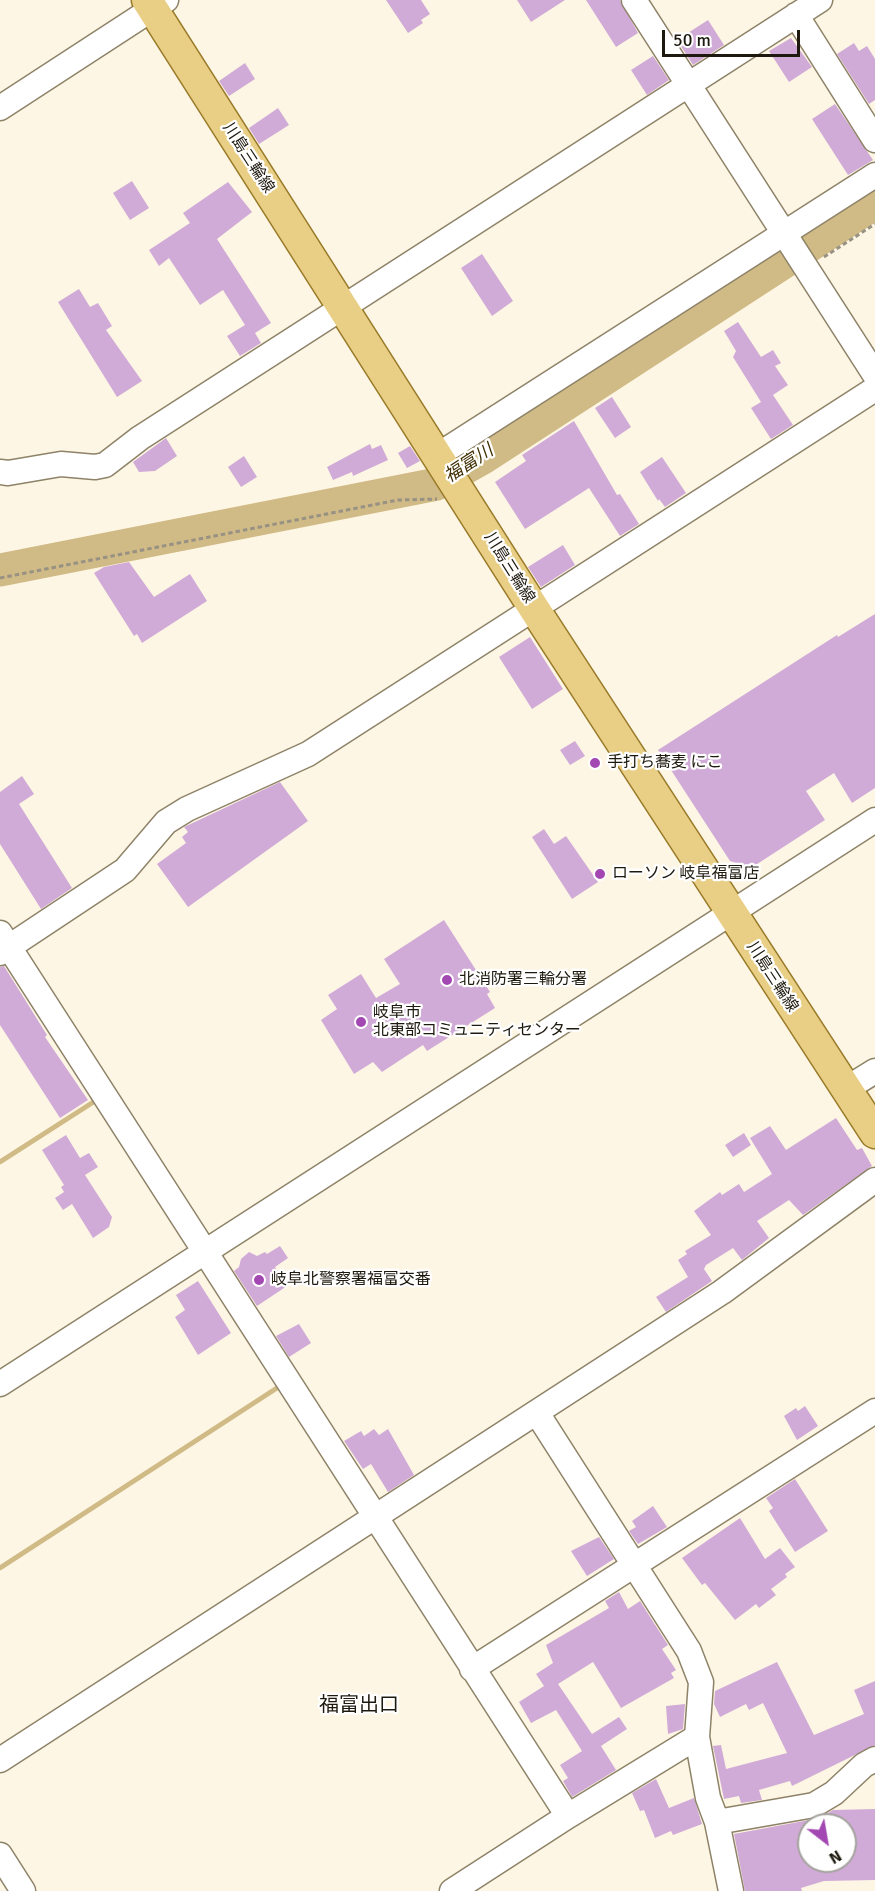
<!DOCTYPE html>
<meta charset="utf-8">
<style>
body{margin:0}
#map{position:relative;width:875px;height:1891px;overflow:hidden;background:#fef6e4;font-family:Signika,sans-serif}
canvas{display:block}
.north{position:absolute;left:797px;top:1813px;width:60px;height:60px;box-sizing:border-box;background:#fff;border:2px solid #a5a39f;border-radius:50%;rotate:149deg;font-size:16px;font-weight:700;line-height:24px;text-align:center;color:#1d190e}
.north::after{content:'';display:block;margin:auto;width:21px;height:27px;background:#a348b2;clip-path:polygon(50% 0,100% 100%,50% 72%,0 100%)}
.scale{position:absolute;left:662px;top:30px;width:138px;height:27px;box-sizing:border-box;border:3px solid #1d190e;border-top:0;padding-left:8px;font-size:18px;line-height:21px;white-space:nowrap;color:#1d190e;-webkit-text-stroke:4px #fff;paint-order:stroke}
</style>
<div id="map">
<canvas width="875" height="1891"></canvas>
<div class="north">N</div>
<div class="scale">50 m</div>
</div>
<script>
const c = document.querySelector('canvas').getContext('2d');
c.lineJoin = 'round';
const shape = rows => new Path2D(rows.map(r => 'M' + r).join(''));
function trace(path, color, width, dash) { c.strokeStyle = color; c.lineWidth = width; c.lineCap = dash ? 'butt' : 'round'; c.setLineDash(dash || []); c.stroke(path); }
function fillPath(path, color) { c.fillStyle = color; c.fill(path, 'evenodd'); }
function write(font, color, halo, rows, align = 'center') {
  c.font = font + ' Signika,"Noto Sans JP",sans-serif'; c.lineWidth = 4.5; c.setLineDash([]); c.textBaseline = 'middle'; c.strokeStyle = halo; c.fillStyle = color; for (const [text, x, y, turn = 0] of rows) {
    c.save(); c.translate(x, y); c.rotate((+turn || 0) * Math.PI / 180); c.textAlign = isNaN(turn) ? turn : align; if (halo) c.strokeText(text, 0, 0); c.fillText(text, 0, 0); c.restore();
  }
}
trace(shape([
 [0,1162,95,1101,92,1096],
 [0,1568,280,1386,278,1383]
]), '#d0ba86', 5);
trace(shape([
 [0,570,437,484,483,458,875,203]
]), '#d0ba86', 33);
fillPath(shape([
 [386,0,421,0,430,14,421,20,423,23,408,33],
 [517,0,565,0,531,22],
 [586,0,620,0,638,33,616,47],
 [708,20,724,45,693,65,677,40],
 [791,38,812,67,789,82,769,51],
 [854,43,859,51,867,46,875,59,875,100,869,104,837,54],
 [653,56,669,80,647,95,631,70],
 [245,63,255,79,229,96,219,81],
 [835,104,873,160,848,175,812,119],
 [278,108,289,125,259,144,249,128],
 [132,181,149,208,130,220,113,193],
 [228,182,252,212,217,239,271,323,255,333,261,343,240,356,227,336,245,325,223,290,200,305,169,258,159,266,149,250,190,223,183,213],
 [482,254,513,301,492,316,461,268],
 [79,289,90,307,98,303,112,326,106,330,142,381,117,397,58,302],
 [738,322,761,357,773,350,781,363,775,366,788,385,773,395,793,425,771,439,751,408,761,402,733,357,736,351,724,331],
 [612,397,631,427,615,438,595,408],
 [574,421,617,495,620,494,639,524,620,536,589,488,525,529,495,482,526,461,522,455],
 [166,438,177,456,155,471,139,472,133,462],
 [370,444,372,449,381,445,388,460,353,476,352,472,333,480,327,467],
 [410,446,420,461,407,468,398,453],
 [244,456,257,477,241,487,228,467],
 [662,457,686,493,665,507,659,499,658,501,640,472],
 [563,545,575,565,541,587,528,567],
 [129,562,154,597,190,574,207,601,142,643,137,634,134,636,94,573,104,567],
 [875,614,875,788,852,803,834,773,806,791,825,820,751,868,730,861,658,750,837,635,838,637],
 [530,637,563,689,532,709,499,657],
 [575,741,585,756,570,765,560,750],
 [22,776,34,794,19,804,72,888,41,909,0,844,0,792],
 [280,782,308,821,188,907,157,864,186,843,182,837,188,832,184,827],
 [544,829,554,844,566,836,598,882,572,899,532,837],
 [444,920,490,992,487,994,495,1008,427,1051,423,1045,382,1072,373,1062,354,1074,321,1020,337,1009,328,995,361,974,376,998,400,984,384,959],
 [4,966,47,1035,45,1037,88,1100,60,1118,0,1025,0,967],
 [836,1118,857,1150,862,1148,872,1166,803,1215,789,1200,757,1221,769,1238,742,1260,733,1248,706,1265,704,1269,712,1281,666,1312,656,1297,688,1277,678,1260,687,1254,685,1251,711,1235,694,1211,720,1192,722,1195,739,1184,744,1192,772,1174,750,1138,770,1126,786,1150],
 [744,1133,751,1145,733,1157,725,1145],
 [66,1135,80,1158,89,1153,98,1167,85,1175,112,1217,109,1227,93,1238,72,1204,63,1210,55,1198,64,1192,61,1187,64,1185,42,1150],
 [280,1246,288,1258,275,1267,287,1286,257,1306,234,1271,239,1267,241,1259,249,1252,257,1256,265,1252,267,1254],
 [198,1281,231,1333,198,1355,175,1317,185,1310,176,1295],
 [299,1324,311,1343,289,1357,276,1336],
 [805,1406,818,1426,797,1440,784,1416,796,1408,798,1411],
 [374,1429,379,1435,388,1429,414,1475,388,1492,371,1464,363,1469,344,1441,361,1431,364,1436],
 [795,1479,828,1531,795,1552,769,1511,773,1508,766,1498],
 [653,1506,667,1527,638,1544,629,1531,636,1527,632,1521],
 [740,1518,765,1559,780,1548,795,1567,785,1574,787,1577,771,1589,776,1595,759,1608,756,1604,735,1620,705,1583,702,1585,682,1558],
 [599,1537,614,1559,587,1576,571,1551],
 [619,1592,628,1609,640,1601,668,1645,662,1649,676,1670,671,1673,674,1678,621,1708,593,1662,558,1684,592,1734,619,1717,627,1729,601,1746,616,1770,572,1797,563,1781,568,1778,560,1765,582,1751,556,1710,531,1723,519,1702,544,1686,536,1674,553,1663,546,1645,609,1608,605,1601],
 [777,1662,814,1735,864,1714,854,1690,875,1681,875,1745,792,1786,790,1781,759,1790,762,1800,741,1803,739,1796,724,1799,713,1746,721,1745,726,1769,787,1753,763,1703,749,1710,746,1704,720,1717,714,1704,715,1691],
 [685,1704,683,1729,668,1734,666,1706],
 [656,1779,669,1808,694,1798,702,1824,673,1835,671,1831,655,1838,644,1810,640,1811,632,1793],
 [875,1809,875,1880,824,1881,801,1888,802,1891,745,1891,734,1834,809,1820,809,1861,845,1861,845,1825,823,1825,823,1816,833,1810]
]), '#d1abd7');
const minor = shape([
 [634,0,875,375],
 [796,15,875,140],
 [0,108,166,0],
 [438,455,875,175],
 [0,472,8,473,61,464,95,467,105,465,140,438,820,0],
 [0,933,568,1816],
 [0,953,125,870,166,822,187,809,308,754,875,389],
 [846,1089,875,1071],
 [0,1384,875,820],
 [537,1413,689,1651,701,1682,697,1737,708,1798,717,1822,814,1805,834,1793,864,1765,875,1759],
 [472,1669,875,1411],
 [0,1760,722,1292,875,1180],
 [717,1822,731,1891],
 [0,1855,23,1891],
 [452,1891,568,1816,697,1737]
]);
const major = shape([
 [147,0,535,610,875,1133]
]);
trace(minor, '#8e8368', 27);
trace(major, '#987a28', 33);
trace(shape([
 [824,257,875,224],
 [0,578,398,500,437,499]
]), '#989283', 3, [4.5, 3]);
trace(minor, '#fff', 24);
trace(major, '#e9cf86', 30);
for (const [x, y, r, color] of [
 [595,763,6,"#a348b2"],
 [600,874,6,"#a348b2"],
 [447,980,6,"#a348b2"],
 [361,1022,6,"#a348b2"],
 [259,1280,6,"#a348b2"]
]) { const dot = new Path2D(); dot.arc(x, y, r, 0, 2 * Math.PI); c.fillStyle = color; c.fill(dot); trace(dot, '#fff', 2); }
write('16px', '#1d190e', '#fff', [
 ["川島三輪線",248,158,57],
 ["川島三輪線",509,568,58],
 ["川島三輪線",772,977,57]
]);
write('16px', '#1d190e', '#fff', [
 ["手打ち蕎麦 にこ",607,763],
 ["ローソン 岐阜福富店",612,874],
 ["北消防署三輪分署",459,980],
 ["岐阜市",373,1013],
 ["北東部コミュニティセンター",373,1031],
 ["岐阜北警察署福富交番",271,1280]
], 'left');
write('italic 18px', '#403004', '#fff', [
 ["福富川",469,464,-33]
]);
write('20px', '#1d190e', '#fff', [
 ["福富出口",359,1706]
]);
</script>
